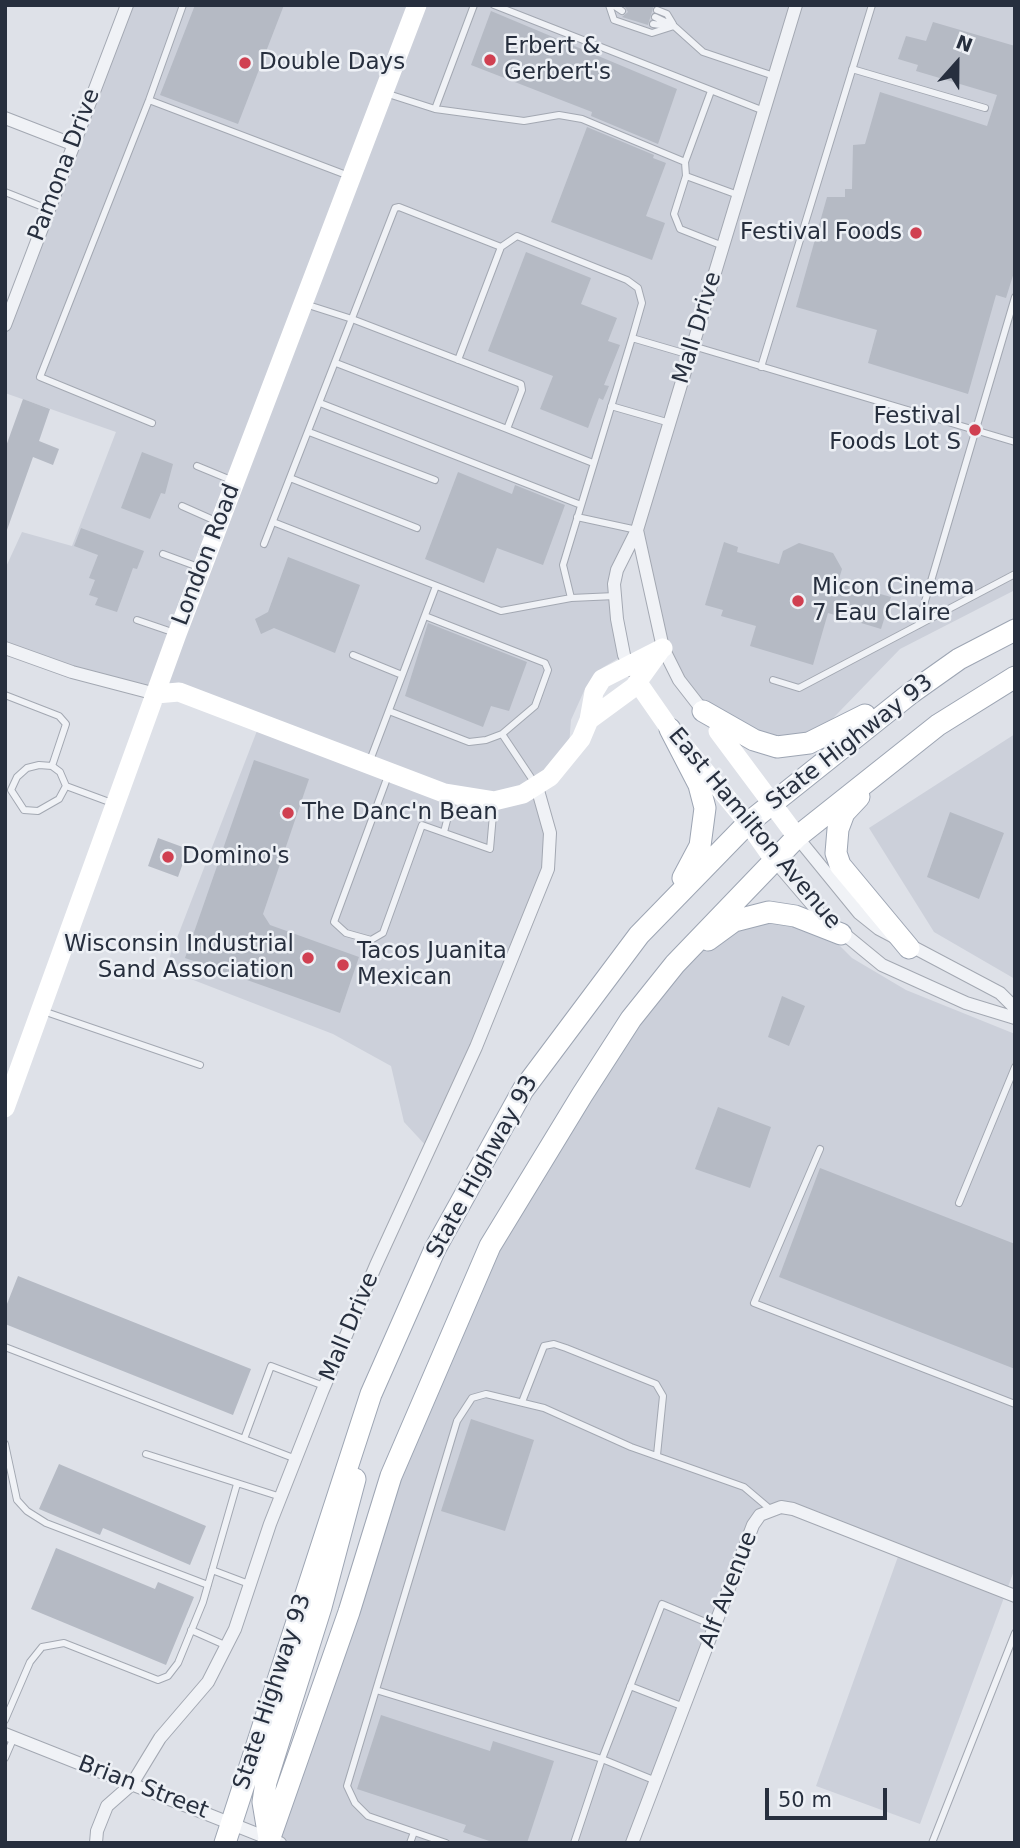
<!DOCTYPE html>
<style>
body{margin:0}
#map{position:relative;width:1020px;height:1848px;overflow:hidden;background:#dee1e8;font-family:"DejaVu Sans",sans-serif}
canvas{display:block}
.frame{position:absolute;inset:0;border:7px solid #272f3e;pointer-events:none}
.north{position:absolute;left:922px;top:28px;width:70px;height:70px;-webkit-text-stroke:5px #edf0f5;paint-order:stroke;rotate:21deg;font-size:19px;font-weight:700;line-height:28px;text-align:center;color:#272f3e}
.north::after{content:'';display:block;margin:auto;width:24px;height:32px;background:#272f3e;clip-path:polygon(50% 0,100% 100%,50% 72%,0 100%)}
.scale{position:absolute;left:765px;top:1788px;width:122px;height:32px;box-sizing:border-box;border:4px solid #272f3e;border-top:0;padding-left:9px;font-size:21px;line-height:24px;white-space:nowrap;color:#272f3e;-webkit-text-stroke:5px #edf0f5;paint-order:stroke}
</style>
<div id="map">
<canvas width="1020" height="1848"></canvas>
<div class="frame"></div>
<div class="north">N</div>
<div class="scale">50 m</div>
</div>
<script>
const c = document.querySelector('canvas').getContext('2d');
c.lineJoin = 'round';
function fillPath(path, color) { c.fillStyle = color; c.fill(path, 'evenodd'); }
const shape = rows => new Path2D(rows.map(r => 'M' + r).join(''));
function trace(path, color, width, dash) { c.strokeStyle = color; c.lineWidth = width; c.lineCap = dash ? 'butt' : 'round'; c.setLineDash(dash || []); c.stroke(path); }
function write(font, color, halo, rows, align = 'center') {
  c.font = font + ' "DejaVu Sans",sans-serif'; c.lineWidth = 5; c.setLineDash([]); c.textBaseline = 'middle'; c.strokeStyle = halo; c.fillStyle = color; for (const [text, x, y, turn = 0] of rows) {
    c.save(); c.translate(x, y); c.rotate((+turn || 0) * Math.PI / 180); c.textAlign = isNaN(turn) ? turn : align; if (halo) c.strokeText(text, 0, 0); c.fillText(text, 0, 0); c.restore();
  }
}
fillPath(shape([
 [127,5,1015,5,1015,590,900,649,809,743,792,747,703,711,670,664,638,531,617,570,624,655,602,668,584,691,571,720,568,758,537,787,551,852,429,1149,404,1122,391,1066,333,1034,165,969,260,723,5,648,5,569,22,532,72,546,116,432,5,393,5,325],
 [1015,734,1015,979,934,932,869,828],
 [757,913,835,941,852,958,906,990,1015,1034,1015,1568,920,1824,816,1786,900,1551,793,1509,760,1515,632,1843,280,1843,269,1838,349,1612,490,1246,675,964]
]), '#ccd0da');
fillPath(shape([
 [195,5,284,5,238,124,160,95],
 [624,5,654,5,648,25,622,17,628,12],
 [491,11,677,89,658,144,591,116,592,112,471,65],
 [933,22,1015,46,1015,269,1006,298,996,295,968,394,868,363,877,330,796,307,827,197,845,197,845,189,852,189,853,145,865,144,880,92,987,126,997,95,916,71,918,65,898,59,906,36,926,41],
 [587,127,654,155,653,158,666,163,646,216,665,223,652,260,551,222],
 [526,252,591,278,581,304,617,318,608,341,620,345,604,385,609,386,603,400,599,398,588,428,540,409,553,376,488,351],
 [23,399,50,409,39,441,59,449,53,465,33,457,7,530,5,449],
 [142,452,173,464,165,494,161,493,150,519,121,508],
 [458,472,512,494,515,485,565,505,543,565,497,548,484,583,425,559],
 [81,528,144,551,137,569,133,568,117,612,95,605,98,598,89,595,95,580,89,578,98,555,74,546],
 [724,542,738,547,737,552,779,564,783,551,799,543,833,553,842,569,838,582,891,597,881,629,828,613,813,665,750,646,756,626,721,616,723,610,705,605],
 [288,557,360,585,335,653,274,628,261,634,255,619,268,612],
 [428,623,527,662,509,711,491,706,483,727,405,696],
 [254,760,309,779,263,914,270,925,359,957,340,1013,185,958],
 [950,812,1004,833,979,899,927,877],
 [158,838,188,849,178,877,148,866],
 [782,996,805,1006,789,1046,768,1037],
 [718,1107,771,1127,750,1188,695,1169],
 [820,1168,1015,1244,1015,1369,779,1277],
 [18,1276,251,1369,233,1415,5,1324,5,1309],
 [471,1419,534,1440,505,1531,441,1511],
 [59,1464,206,1526,190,1565,103,1528,100,1535,39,1509],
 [56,1548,155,1589,158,1582,194,1597,166,1665,31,1609],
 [381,1715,490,1751,493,1741,554,1761,527,1843,495,1843,463,1832,466,1825,357,1789]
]), '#b5bac4');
const lane = shape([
 [494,5,764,111],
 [609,5,614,20,652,33,674,26],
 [613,5,622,11],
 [657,10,667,14,673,24],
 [655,17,674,26,703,52,774,76],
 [653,24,668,26],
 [852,69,985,108],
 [711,91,685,162,686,176,738,195],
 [385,93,435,109,474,5],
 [149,100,349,176],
 [435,109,524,121,559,115,582,119,685,162],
 [686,176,674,214,680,229,723,246],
 [5,192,48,209],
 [305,304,352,319,521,384,522,390,507,429,593,463],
 [693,346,1015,442],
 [458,360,501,247,517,236,627,280,638,288,642,303,632,338],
 [336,363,507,429],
 [761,367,872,5],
 [320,403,581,505],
 [611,406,670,423],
 [152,423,40,377,149,100,183,5],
 [309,432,435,480],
 [197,466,231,480],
 [290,478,417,528],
 [182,506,218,522],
 [577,517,637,530],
 [273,522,501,611,571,598],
 [264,544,395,208,399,207,501,247],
 [163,554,201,568],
 [615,596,571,598,563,565,632,338,690,355],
 [137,620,175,633],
 [918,625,1015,297],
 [353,655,402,675],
 [773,680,799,688,1015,574],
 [5,695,59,716,66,724,52,766],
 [389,711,469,742,486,740,502,734,535,706,548,670,545,663,425,616],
 [502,734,534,782],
 [369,763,436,586],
 [389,773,334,922,346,933,371,940,383,933,422,825,490,849,494,803],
 [66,786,59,799,38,811,24,810,11,790,17,777,27,768,39,765,52,766,60,772,66,786,112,803],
 [444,832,453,797],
 [43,1011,200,1065],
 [820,1149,754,1303,1015,1404],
 [959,1203,1015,1067],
 [5,1347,296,1459],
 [522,1402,544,1346,554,1344,566,1348,656,1384,663,1396,657,1455],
 [244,1439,271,1366,324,1386],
 [5,1444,17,1500,27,1511,46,1523,208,1585],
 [146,1454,281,1497],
 [212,1570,249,1584],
 [191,1630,227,1646],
 [630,1686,684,1707],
 [376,1690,602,1759,574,1843],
 [5,1720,30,1662,42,1647,64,1643,158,1680,168,1676,178,1663,203,1602,237,1484],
 [5,1758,14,1737],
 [656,1781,602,1759,662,1604,715,1626],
 [410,1843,414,1832],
 [446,1843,368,1816,355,1803,347,1786,457,1421,472,1398,486,1394,544,1408,631,1447,744,1487,770,1509],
 [932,1843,1015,1633]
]);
const street = shape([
 [5,118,72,144],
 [5,325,127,5],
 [637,530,663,648,679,680,707,716],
 [5,648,72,672,156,694],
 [631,670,624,655,617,619,614,584,617,570,637,530,796,5],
 [797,837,859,913,879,929,1000,993,1015,1008],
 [774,860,821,915,882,965,966,1003,1015,1018],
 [5,1734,280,1843],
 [96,1843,97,1831,107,1806,132,1784,160,1738,208,1682,235,1629,270,1524,322,1392,376,1265,476,1047,548,869,550,833,537,787],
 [632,1843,753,1525,760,1515,781,1507,793,1509,1015,1596]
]);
const primary = shape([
 [703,711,754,740,777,747,809,743,865,715],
 [670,729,699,785,705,808,700,846,683,878],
 [859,797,844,813,838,829,836,853,840,865,909,948],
 [708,940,734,921,769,912,795,916,841,934],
 [269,1838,263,1802,266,1782,321,1607,355,1479],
 [225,1843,371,1394,435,1249,523,1090,639,935,748,823,911,693,959,659,1015,630],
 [268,1843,349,1612,391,1476,490,1246,582,1095,631,1019,675,964,797,837,938,725,1015,677]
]);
trace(lane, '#a3a8b2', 8);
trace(street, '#a3a8b2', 14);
trace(primary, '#9da5b3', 23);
trace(lane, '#f0f2f6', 6);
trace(street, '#f0f2f6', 12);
trace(shape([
 [638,683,670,729,748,823,774,860],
 [156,694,179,692,444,793,494,801,523,794,550,777,581,739,589,720,594,692,602,679,663,648],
 [589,720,634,687,662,648],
 [718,731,797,837],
 [5,1108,177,634,417,5]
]), '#fff', 19);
trace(primary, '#fff', 21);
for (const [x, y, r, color] of [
 [490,60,7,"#d04051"],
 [245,63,7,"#d04051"],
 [916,233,7,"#d04051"],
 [975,430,7,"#d04051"],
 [798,601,7,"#d04051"],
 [288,813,7,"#d04051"],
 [168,857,7,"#d04051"],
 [308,958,7,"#d04051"],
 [343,965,7,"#d04051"]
]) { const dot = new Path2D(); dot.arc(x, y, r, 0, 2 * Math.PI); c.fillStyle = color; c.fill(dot); trace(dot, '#edf0f5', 2.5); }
write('23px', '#272f3e', '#edf0f5', [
 ["Erbert &",504,47],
 ["Gerbert's",504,73],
 ["Double Days",259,63],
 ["Festival Foods",902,233,"right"],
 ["Festival",961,417,"right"],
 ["Foods Lot S",961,443,"right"],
 ["Micon Cinema",812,588],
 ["7 Eau Claire",812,614],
 ["The Danc'n Bean",302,813],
 ["Domino's",182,857],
 ["Wisconsin Industrial",294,945,"right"],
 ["Sand Association",294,971,"right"],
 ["Tacos Juanita",357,952],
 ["Mexican",357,978]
], 'left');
write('23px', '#272f3e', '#edf0f5', [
 ["Pamona Drive",65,165,-69],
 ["Mall Drive",698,328,-73],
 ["London Road",207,555,-69],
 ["State Highway 93",850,743,-38],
 ["East Hamilton Avenue",754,829,50],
 ["State Highway 93",483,1167,-61],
 ["Mall Drive",350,1327,-67],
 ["Alf Avenue",729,1590,-69],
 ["State Highway 93",273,1692,-72],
 ["Brian Street",143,1788,21]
]);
</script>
